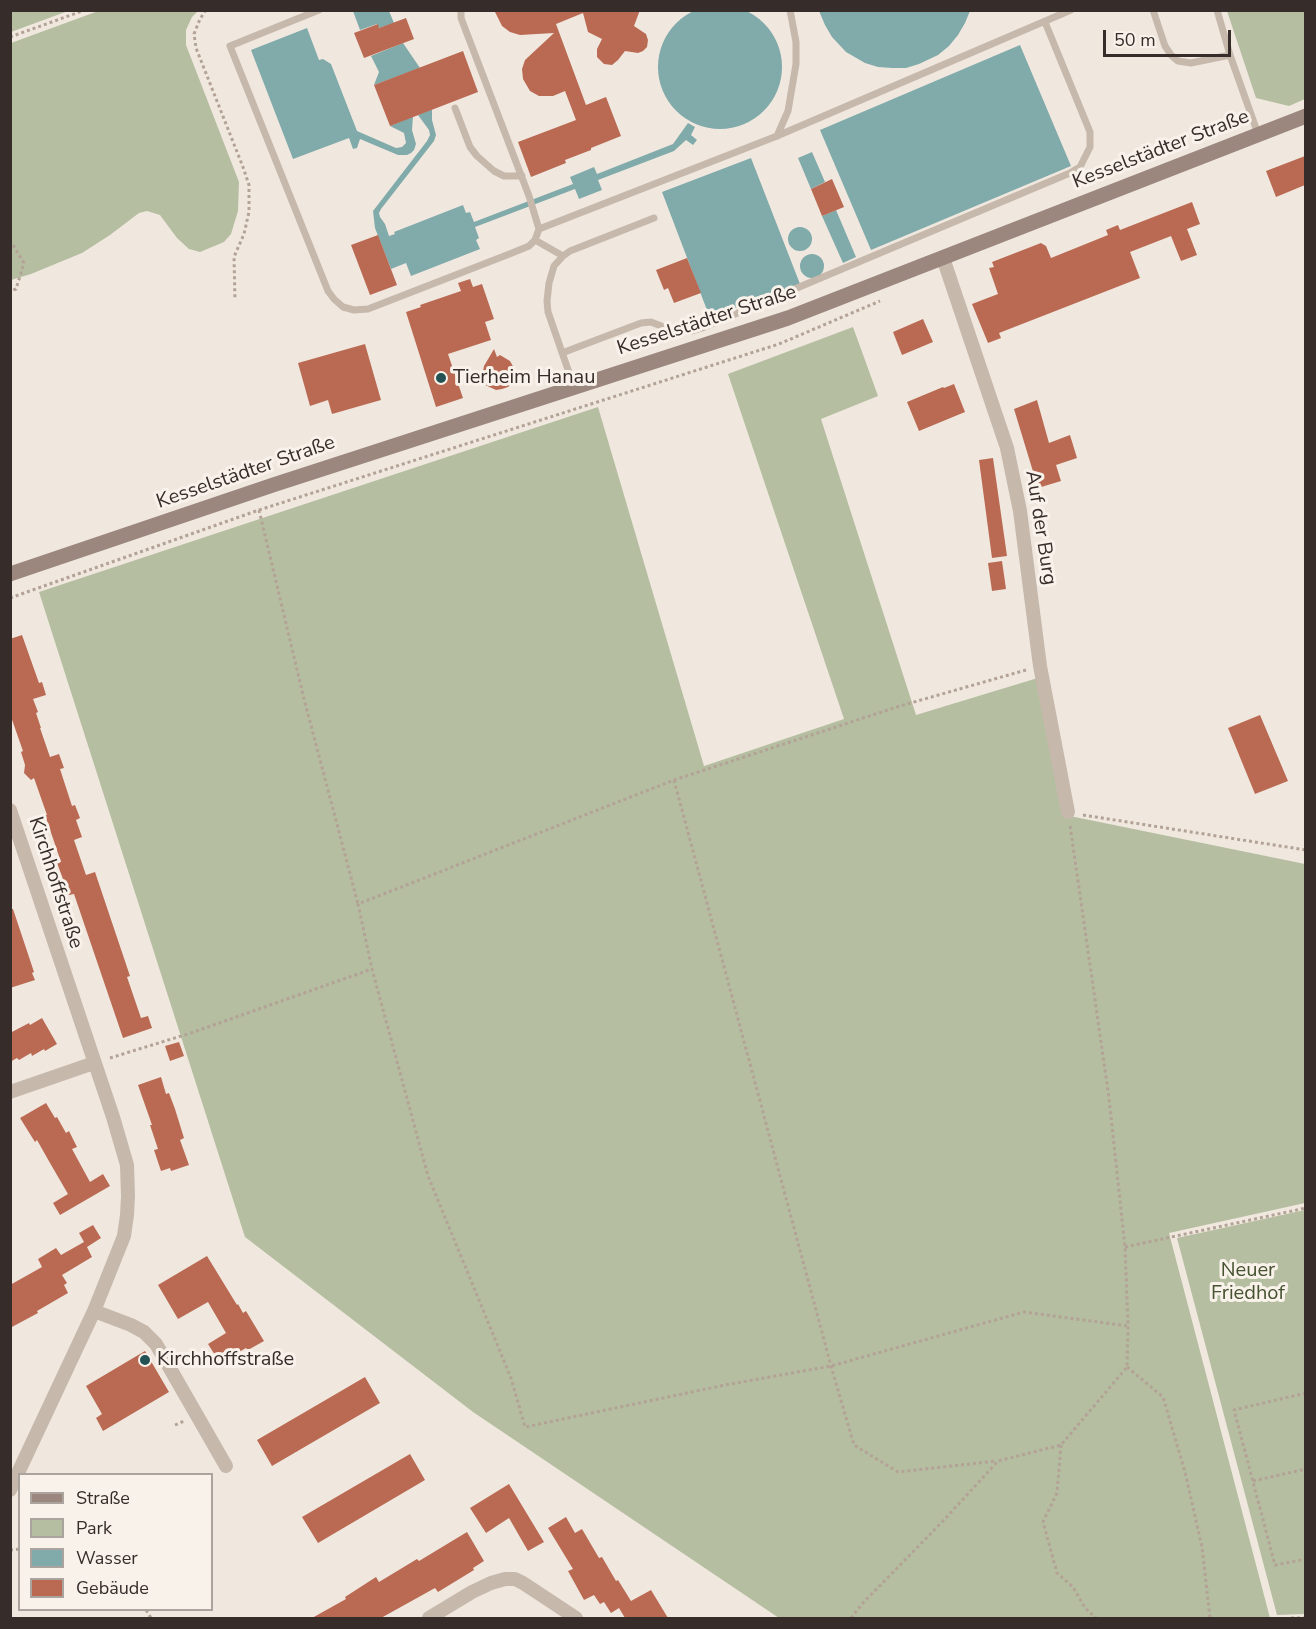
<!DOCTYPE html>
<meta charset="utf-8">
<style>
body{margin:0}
#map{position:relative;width:1316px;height:1629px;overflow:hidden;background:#f0e8df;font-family:"Nunito Sans",sans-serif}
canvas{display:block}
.frame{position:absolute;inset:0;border:12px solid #362d2a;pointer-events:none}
.legend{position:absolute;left:18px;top:1473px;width:195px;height:138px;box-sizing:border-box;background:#f8f2eb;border:2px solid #aaa39e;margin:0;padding:8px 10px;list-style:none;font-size:18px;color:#362d2a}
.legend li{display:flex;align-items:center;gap:12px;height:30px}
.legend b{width:30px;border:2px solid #aaa39e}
.scale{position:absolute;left:1103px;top:30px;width:128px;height:27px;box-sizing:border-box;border:3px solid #362d2a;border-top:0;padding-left:8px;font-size:18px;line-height:21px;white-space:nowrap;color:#362d2a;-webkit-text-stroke:4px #f8f2eb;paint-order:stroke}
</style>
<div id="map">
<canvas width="1316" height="1629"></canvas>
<div class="frame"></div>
<ul class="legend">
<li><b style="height:8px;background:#9b877d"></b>Straße</li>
<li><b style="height:16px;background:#b5bea0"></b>Park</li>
<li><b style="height:16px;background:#81aaaa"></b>Wasser</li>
<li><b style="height:16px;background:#ba6a53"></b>Gebäude</li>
</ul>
<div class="scale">50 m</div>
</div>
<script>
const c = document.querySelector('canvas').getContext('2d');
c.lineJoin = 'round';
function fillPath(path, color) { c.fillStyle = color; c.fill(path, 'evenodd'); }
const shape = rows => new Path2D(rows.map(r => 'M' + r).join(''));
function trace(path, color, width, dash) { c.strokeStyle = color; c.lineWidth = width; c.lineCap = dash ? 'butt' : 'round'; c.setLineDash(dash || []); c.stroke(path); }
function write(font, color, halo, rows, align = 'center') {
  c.font = font + ' "Nunito Sans",sans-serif'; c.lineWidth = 6; c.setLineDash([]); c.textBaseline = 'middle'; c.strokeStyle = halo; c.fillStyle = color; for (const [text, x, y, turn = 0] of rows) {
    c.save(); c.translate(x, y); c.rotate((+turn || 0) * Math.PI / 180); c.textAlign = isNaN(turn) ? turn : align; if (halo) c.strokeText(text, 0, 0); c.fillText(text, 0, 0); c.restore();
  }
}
fillPath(shape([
 [11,10,68,10,68,11,11,32],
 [101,10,198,11,192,17,186,30,186,45,239,182,238,211,231,234,224,242,200,252,189,249,177,238,160,215,147,211,139,213,110,235,82,253,31,274,11,280,11,43],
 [1227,11,1305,11,1305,99,1289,106,1256,98],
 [853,327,878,396,821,419,916,715,1041,677,1070,816,1305,864,1305,1203,1169,1233,1270,1618,779,1618,473,1412,245,1237,39,592,598,407,704,766,844,719,728,374],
 [1305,1210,1305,1614,1277,1615,1177,1238]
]), '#b5bea0');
fillPath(shape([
 '658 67a62 62 0 1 1 124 0a62 62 0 1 1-124 0Z',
 [353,11,389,11,394,23,379,28,377,24,360,30],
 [819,11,819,10,970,11,965,23,958,35,949,46,938,55,919,64,906,68,892,68,878,67,865,63,846,52,832,37,825,25],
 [307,28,319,60,323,59,331,64,357,131,396,148,402,147,406,143,404,133,390,126,413,116,412,130,416,144,414,150,411,153,407,155,398,155,360,139,357,148,353,149,349,138,293,159,251,50],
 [403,43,420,68,374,85,379,72,371,56],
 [1020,45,1071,166,871,250,820,130],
 [432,109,432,120,436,135,434,141,381,209,379,213,380,217,385,224,389,236,395,234,394,232,463,205,466,213,470,212,474,222,573,184,570,177,594,167,597,174,673,144,688,123,695,127,691,135,697,140,693,145,686,140,674,151,598,180,602,190,579,199,575,189,475,227,479,238,476,240,480,249,411,276,406,263,391,269,375,228,373,211,427,141,430,135,429,130,418,115],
 [812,152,825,182,811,189,798,158],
 [751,158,800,284,710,318,662,192],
 [836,210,856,257,843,263,822,216],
 '788 239a12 12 0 1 1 24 0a12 12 0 1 1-24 0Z',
 '800 266a12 12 0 1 1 24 0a12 12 0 1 1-24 0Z'
]), '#81aaaa');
fillPath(shape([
 [494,10,640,10,634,26,646,34,648,40,647,47,643,51,638,53,625,51,618,60,612,65,604,64,597,57,597,49,602,39,588,32,583,13,556,24,586,105,606,97,621,136,591,148,591,150,565,160,566,163,531,177,518,142,576,120,565,91,553,96,539,96,530,91,523,79,522,69,525,60,554,33,520,35,510,32,502,26],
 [406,18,414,39,364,58,354,33,378,24,379,28],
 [463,51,478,92,390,126,374,85],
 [1305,156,1305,185,1276,197,1266,171],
 [832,179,844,207,822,216,811,189],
 [1192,202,1200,224,1187,229,1197,255,1181,261,1171,236,1130,252,1140,278,999,333,1001,338,988,343,972,304,998,294,989,268,994,267,992,262,1041,243,1046,246,1051,258,1108,235,1106,230,1118,225,1120,230],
 [378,235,397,285,370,295,351,245],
 [687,258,701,293,674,303,668,288,664,290,656,270],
 [470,279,473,287,482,284,494,319,485,322,491,340,448,354,463,398,436,407,406,312,421,307,420,305,461,291,458,283],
 [923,319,933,342,902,355,893,332],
 [365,344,381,400,332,414,328,400,310,406,298,363],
 [494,349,497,357,500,355,510,361,515,370,515,376,513,382,508,387,502,389,496,390,485,385,482,377,484,366],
 [954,384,965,412,919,431,907,402,943,387,944,388],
 [1037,400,1049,443,1070,435,1077,458,1056,465,1061,481,1038,488,1014,409],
 [993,458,1007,556,992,558,979,460],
 [1002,561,1006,589,992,591,988,563],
 [22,635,39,683,42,682,46,695,33,699,38,712,36,713,41,728,40,728,50,757,59,754,64,768,60,769,72,806,75,805,80,818,76,820,82,837,74,840,86,875,95,872,130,976,127,977,141,1018,148,1016,152,1028,123,1038,74,894,69,895,57,863,61,862,45,815,47,815,34,778,31,780,24,773,25,765,21,752,23,751,10,714,10,639],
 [1260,715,1288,781,1255,794,1228,728],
 [10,909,13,909,34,972,32,973,35,980,10,988],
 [42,1018,57,1044,45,1051,44,1049,32,1056,31,1053,19,1060,17,1058,10,1062,10,1033,29,1023,30,1025],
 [179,1042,184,1056,170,1061,165,1046],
 [161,1077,166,1094,169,1093,175,1109,184,1138,180,1140,189,1165,171,1171,170,1168,161,1171,154,1150,158,1149,150,1125,152,1125,138,1085],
 [46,1103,55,1118,57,1117,66,1133,69,1131,77,1147,72,1149,90,1182,103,1174,110,1186,60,1215,53,1203,68,1194,50,1163,37,1140,35,1142,20,1118],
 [93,1225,101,1238,87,1247,92,1257,62,1275,67,1283,64,1285,68,1293,37,1311,38,1313,10,1328,10,1285,42,1267,38,1259,56,1248,61,1255,84,1242,79,1233],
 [207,1256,237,1305,238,1304,243,1313,246,1311,264,1341,248,1350,246,1348,220,1363,208,1344,226,1333,208,1302,178,1319,158,1285],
 [145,1351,169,1392,103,1431,96,1418,102,1414,86,1386],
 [365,1377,380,1403,272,1466,257,1440],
 [410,1454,425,1480,318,1543,302,1517],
 [509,1484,544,1542,528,1551,509,1518,486,1533,470,1508],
 [566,1517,575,1533,582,1529,599,1558,602,1557,616,1581,618,1580,631,1601,651,1590,668,1618,625,1618,619,1608,611,1613,604,1602,600,1604,594,1595,584,1600,568,1571,573,1569,548,1528],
 [467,1532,484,1561,473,1568,474,1570,438,1592,435,1588,381,1618,312,1618,346,1599,345,1597,376,1577,379,1582,417,1559,419,1561]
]), '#ba6a53');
trace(shape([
 [206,10,200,19,194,34,196,48,243,167,249,185,249,212,244,234,234,257,235,300],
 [10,37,85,10],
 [10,240,24,263,16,289,10,291],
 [259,510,304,699,358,904],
 [10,598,259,510,779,344,880,301],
 [1026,670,900,706,674,780,358,904,372,969,428,1176,511,1378,525,1427,725,1385,831,1366,1024,1312,1128,1326],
 [674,780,831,1366,854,1445,898,1472,996,1461],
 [1083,815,1306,850],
 [110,1058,191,1033,372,969],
 [1125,1247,1306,1208],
 [1127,1367,1163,1397,1185,1472,1202,1547,1210,1618],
 [1306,1393,1234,1410,1275,1565,1306,1559],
 [175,1425,184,1421],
 [1061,1445,1057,1493,1043,1522,1057,1573,1073,1587,1085,1608,1096,1618],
 [1253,1481,1306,1469],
 [10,1550,20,1549],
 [146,1610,151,1618],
 [851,1618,862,1604,943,1521,998,1461,1061,1445,1127,1367,1128,1326,1125,1247,1109,1098,1070,825],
 [1291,1618,1306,1618]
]), '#b3a296', 3, [3, 3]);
trace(shape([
 [319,10,230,46,328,291,334,299,343,307,354,310,368,309,512,253,529,246,535,240,539,229,777,136,1071,10],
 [461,10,461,18,529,196,539,229],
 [1153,10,1165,46,1171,55,1178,61,1191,63,1230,55],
 [1217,10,1230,55,1258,134],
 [455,108,470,147,477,156,494,171,504,176,522,176],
 [777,136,788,111,796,64,796,42,790,10],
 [535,240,563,256],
 [562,353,641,323,651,322,669,329,681,330,692,331,702,328,1070,173,1080,167,1090,147,1090,132,1045,22],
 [574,387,548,312,547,301,549,283,554,266,563,256,570,251,654,218]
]), '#c7b8ac', 7);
trace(shape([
 [943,258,1007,448,1020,511,1040,666,1068,812],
 [10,810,113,1117,127,1165,128,1196,127,1215,124,1236,94,1311,10,1490],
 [10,1092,94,1063],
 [94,1311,131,1325,144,1332,156,1344,226,1466],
 [429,1618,472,1592,491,1583,505,1579,515,1579,523,1583,576,1618]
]), '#c7b8ac', 14);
trace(shape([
 [10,574,273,485,788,318,1306,116]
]), '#9b877d', 15);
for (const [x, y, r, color] of [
 [441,378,6,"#245153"],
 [145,1360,6,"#245153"]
]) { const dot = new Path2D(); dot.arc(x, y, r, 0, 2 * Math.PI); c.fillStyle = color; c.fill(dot); trace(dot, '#f8f2eb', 2); }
write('20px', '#362d2a', '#f8f2eb', [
 ["Kesselstädter Straße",1161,150,-21],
 ["Kesselstädter Straße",707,321,-18],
 ["Kesselstädter Straße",246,473,-19],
 ["Auf der Burg",1040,528,81],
 ["Kirchhoffstraße",55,883,72]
]);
write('20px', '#362d2a', '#f8f2eb', [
 ["Tierheim Hanau",453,378],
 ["Kirchhoffstraße",157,1360]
], 'left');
write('20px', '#465230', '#f8f2eb', [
 ["Neuer",1248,1271],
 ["Friedhof",1248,1294]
]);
</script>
